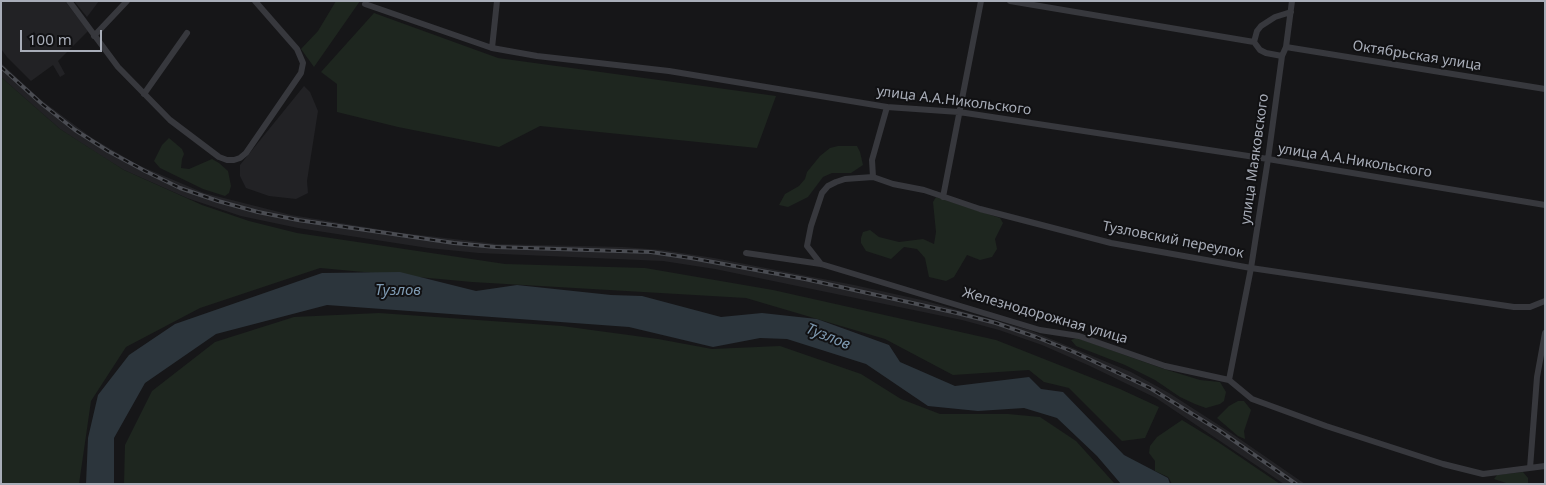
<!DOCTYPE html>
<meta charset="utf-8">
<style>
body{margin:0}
#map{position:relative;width:1546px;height:485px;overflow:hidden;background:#161618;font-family:"Noto Sans",sans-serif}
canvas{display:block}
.frame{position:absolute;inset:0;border:2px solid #a8adb8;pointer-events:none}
.scale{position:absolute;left:20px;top:30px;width:82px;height:22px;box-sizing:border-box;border:2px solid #a8adb8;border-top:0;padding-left:6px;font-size:15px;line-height:18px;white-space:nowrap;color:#a8adb8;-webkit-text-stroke:4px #111113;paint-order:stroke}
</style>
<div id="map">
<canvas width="1546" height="485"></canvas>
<div class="frame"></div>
<div class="scale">100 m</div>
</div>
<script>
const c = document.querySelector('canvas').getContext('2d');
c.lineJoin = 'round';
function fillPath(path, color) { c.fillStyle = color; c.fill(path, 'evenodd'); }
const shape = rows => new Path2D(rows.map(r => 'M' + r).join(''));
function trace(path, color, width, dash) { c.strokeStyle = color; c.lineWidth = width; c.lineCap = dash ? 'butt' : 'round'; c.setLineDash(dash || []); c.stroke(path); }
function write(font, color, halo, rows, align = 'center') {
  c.font = font + ' "Noto Sans",sans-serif'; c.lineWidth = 4; c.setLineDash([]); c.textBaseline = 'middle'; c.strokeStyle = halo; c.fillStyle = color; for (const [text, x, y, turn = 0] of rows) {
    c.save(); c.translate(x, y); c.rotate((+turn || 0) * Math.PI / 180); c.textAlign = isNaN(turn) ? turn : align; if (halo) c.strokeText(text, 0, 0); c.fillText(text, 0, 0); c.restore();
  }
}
fillPath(shape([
 [1,1,65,1,88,31,58,61,65,74,60,77,53,65,31,81,7,57,1,49],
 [74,1,99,1,87,17],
 [1,63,41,100,92,138,138,165,204,193,291,215,402,233,497,244,623,247,662,250,714,258,854,285,926,301,1029,330,1131,372,1169,393,1231,433,1305,484,1284,484,1156,398,1090,366,1042,345,999,330,962,320,715,269,663,261,479,253,428,248,298,228,241,216,187,198,124,170,98,154,60,129,2,78],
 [304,86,310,92,318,111,307,181,308,193,296,199,269,196,246,188,240,176,240,165]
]), '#222225');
fillPath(shape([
 [336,1,360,1,314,67,301,49,318,31],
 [374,13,498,58,776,96,757,148,540,126,499,147,398,127,337,112,337,84,321,72],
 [1,77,60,129,124,170,202,205,249,221,297,233,505,264,645,268,773,290,996,340,1120,389,1159,407,1145,438,1122,441,1069,388,1044,382,1029,370,953,375,885,339,746,298,472,282,320,268,200,308,126,347,91,401,79,484,1,484],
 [169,138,182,149,184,154,182,159,181,168,189,169,212,159,219,163,228,171,231,186,229,193,225,196,203,189,160,168,154,161,162,145],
 [838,146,857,146,860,152,863,165,851,173,832,173,823,177,808,197,788,207,779,205,785,194,799,186,805,179,807,172,820,156,830,148],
 [936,197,1000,218,1003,223,995,239,997,249,992,257,980,260,967,255,954,277,946,281,929,277,925,258,917,249,904,247,891,259,866,251,861,243,861,238,863,232,870,230,879,237,899,242,923,239,934,244,936,232,933,202],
 [379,313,562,326,658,339,712,349,780,346,861,374,901,399,940,414,1008,414,1040,417,1076,441,1115,484,124,484,125,445,152,391,215,342,294,317],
 [1077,338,1164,369,1200,380,1220,382,1226,392,1224,401,1220,404,1206,408,1195,404,1180,397,1155,380,1125,365,1076,346,1071,340],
 [1238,401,1244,401,1251,410,1244,431,1245,439,1238,436,1217,418,1229,406],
 [1182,420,1218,442,1280,484,1172,484,1168,477,1155,471,1155,461,1149,453,1150,446,1157,437],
 [1523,472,1528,478,1528,484,1509,484,1494,479,1497,475]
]), '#1e261f');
fillPath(shape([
 [400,272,476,291,517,285,611,295,642,296,721,317,762,313,817,319,889,345,900,362,955,386,1029,377,1041,389,1063,392,1124,455,1168,478,1170,484,1121,484,1097,456,1057,418,1024,408,978,411,928,406,866,364,787,339,760,338,713,347,629,327,327,305,216,334,145,383,114,438,114,484,86,484,88,438,98,395,129,355,175,324,322,273]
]), '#2c353c');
trace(shape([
 [69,1,118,67,170,120,219,157,227,160,234,160,240,158,246,153,301,73,303,63,297,49,255,1],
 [1010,1,1254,42],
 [365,4,492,48,537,56,669,71,887,107,959,112,1268,159,1545,205],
 [94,36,127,1],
 [1286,47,1545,89],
 [492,48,497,1],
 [1282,56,1266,53,1260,50,1254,42,1257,31,1261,26,1275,17,1291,12],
 [144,94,187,33],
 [887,107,872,160,873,177,893,184,924,190,980,209,1111,243,1251,268,1514,307,1530,307,1545,301],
 [943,197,981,1],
 [746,253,821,264,1040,330,1079,336,1165,366,1229,380,1252,399,1326,426,1443,464,1483,474,1545,466],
 [821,264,807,246,811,226,822,193,828,186,836,182,845,179,873,177],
 [1229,380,1251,268,1268,159,1282,56,1286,47,1292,1],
 [1530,468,1537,377,1545,333]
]), '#37383d', 6);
const rail = shape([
 [1,67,42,104,75,130,108,151,145,171,180,188,218,201,258,212,298,220,454,243,495,247,651,252,691,258,805,279,957,313,996,323,1036,337,1074,352,1150,388,1220,431,1296,484]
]);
trace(rail, '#4a4c52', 4);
trace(rail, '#111113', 2, [5.5]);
write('14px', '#a8adb8', '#111113', [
 ["Октябрьская улица",1417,56,9],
 ["улица А.А.Никольского",954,101,7],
 ["улица Маяковского",1255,159,-82],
 ["улица А.А.Никольского",1355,161,9],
 ["Тузловский переулок",1173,240,11],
 ["Железнодорожная улица",1045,316,16]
]);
write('italic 15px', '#7f9bb3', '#111113', [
 ["Тузлов",398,291],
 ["Тузлов",828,337,22]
]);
</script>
